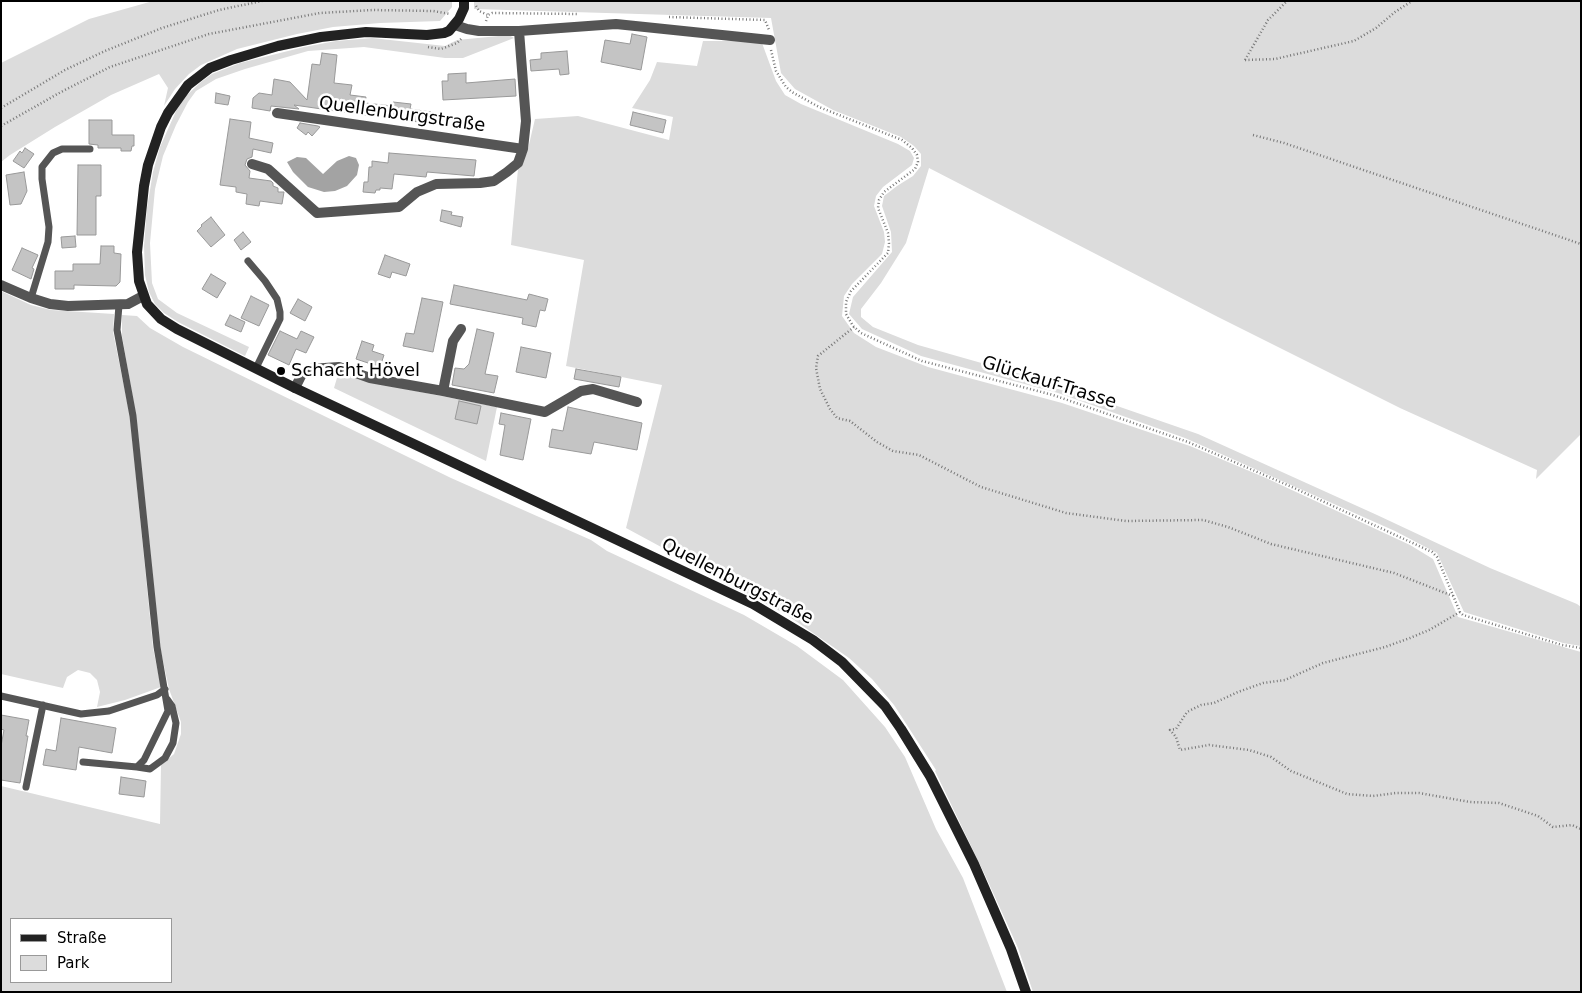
<!DOCTYPE html>
<meta charset="utf-8">
<style>
body{margin:0}
#map{position:relative;width:1582px;height:993px;overflow:hidden;background:#fff;font-family:"DejaVu Sans",sans-serif}
canvas{display:block}
.frame{position:absolute;inset:0;border:2px solid #000;pointer-events:none}
.legend{position:absolute;left:10px;top:918px;width:162px;height:65px;box-sizing:border-box;background:#fff;border:1px solid #999;margin:0;padding:6px 9px;list-style:none;font-size:15px;color:#000}
.legend li{display:flex;align-items:center;gap:10px;height:25px}
.legend b{width:25px;border:1px solid #999}
</style>
<div id="map">
<canvas width="1582" height="993"></canvas>
<div class="frame"></div>
<ul class="legend">
<li><b style="height:6px;background:#222"></b>Straße</li>
<li><b style="height:14px;background:#dcdcdc"></b>Park</li>
</ul>
</div>
<script>
const c = document.querySelector('canvas').getContext('2d');
c.lineJoin = 'round';
function fillPath(path, color) { c.fillStyle = color; c.fill(path, 'evenodd'); }
const shape = rows => new Path2D(rows.map(r => 'M' + r).join(''));
function trace(path, color, width, dash) { c.strokeStyle = color; c.lineWidth = width; c.lineCap = dash ? 'butt' : 'round'; c.setLineDash(dash || []); c.stroke(path); }
function write(font, color, halo, rows, align = 'center') {
  c.font = font + ' "DejaVu Sans",sans-serif'; c.lineWidth = 5; c.setLineDash([]); c.textBaseline = 'middle'; c.strokeStyle = halo; c.fillStyle = color; for (const [text, x, y, turn = 0] of rows) {
    c.save(); c.translate(x, y); c.rotate((+turn || 0) * Math.PI / 180); c.textAlign = isNaN(turn) ? turn : align; if (halo) c.strokeText(text, 0, 0); c.fillText(text, 0, 0); c.restore();
  }
}
fillPath(shape([
 [153,1,452,1,452,7,440,21,380,23,333,27,297,34,237,49,201,65,189,74,175,89,164,106,168,88,159,74,111,95,55,127,10,155,1,162,1,63,89,19],
 [474,1,1581,1,1581,434,1536,479,1537,470,1400,408,1218,317,929,168,906,243,881,283,861,309,861,317,873,327,918,345,1045,381,1198,434,1377,515,1490,568,1577,604,1581,607,1581,646,1563,643,1464,612,1437,553,1395,531,1185,438,1058,393,921,356,862,329,849,314,853,297,892,252,891,232,882,206,884,196,897,186,913,176,921,166,921,154,914,146,901,137,833,110,795,89,781,73,771,18,474,9],
 [509,35,514,38,463,58,445,58,364,47,308,51,245,69,216,79,196,91,188,102,176,125,163,156,155,189,150,243,152,283,158,299,177,313,249,347,245,356,178,322,164,313,155,304,149,292,145,275,144,246,147,208,153,172,160,147,177,109,187,95,201,82,212,74,240,63,304,47,336,41,372,38,445,46,457,40],
 [703,41,749,41,762,43,776,81,785,95,801,104,898,144,910,151,914,158,912,165,883,187,876,196,874,206,884,232,885,242,882,254,852,284,844,296,842,316,854,333,876,347,928,367,1062,403,1190,446,1266,478,1410,545,1433,559,1458,617,1581,652,1581,992,1033,992,1018,948,985,875,935,771,936,770,894,705,872,679,849,658,787,615,626,528,662,385,566,366,584,260,511,245,518,169,527,153,535,119,578,116,669,140,673,117,632,108,650,80,657,62,697,66],
 [1,291,31,305,51,310,114,314,113,332,130,416,153,648,161,687,125,700,97,707,100,692,97,680,90,673,78,670,67,677,63,688,1,674],
 [122,315,137,316,150,328,183,347,228,369,451,478,591,540,607,551,744,615,797,646,843,680,885,727,905,757,936,829,963,878,1007,992,1,992,1,786,160,824,161,765,174,754,181,734,181,722,169,689,160,647,136,416,122,336],
 [11,919,171,919,171,982,11,982],
 [339,371,370,382,497,407,486,461,334,388]
]), '#dcdcdc');
fillPath(shape([
 [349,156,356,158,359,165,357,175,347,186,335,191,324,192,308,187,293,172,287,162,297,157,306,158,323,174,337,161]
]), '#a3a3a3');
const building = shape([
 [632,34,647,37,641,70,601,62,605,40,630,44,632,34],
 [567,51,569,74,560,75,559,69,531,71,530,60,541,59,541,53,567,51],
 [322,53,337,55,334,83,352,85,350,95,366,97,365,103,392,106,393,102,411,104,410,109,431,112,430,124,370,114,370,116,294,105,299,109,271,106,270,111,252,108,253,98,259,93,272,95,274,79,290,82,307,100,312,64,320,65,322,53],
 [466,73,466,83,515,79,516,96,443,100,442,81,448,81,448,74,466,73],
 [216,93,230,96,228,105,215,103,216,93],
 [633,112,666,120,663,133,630,125,633,112],
 [230,119,251,122,249,138,273,143,271,153,253,149,252,157,247,159,245,165,250,171,249,178,271,181,273,183,273,186,278,188,278,192,284,192,282,204,260,201,259,206,246,204,247,194,236,192,236,187,220,185,230,119],
 [89,120,112,120,112,135,134,135,134,146,132,146,131,151,121,151,121,148,98,148,98,145,89,144,89,120],
 [300,123,318,126,320,127,312,136,308,132,306,135,297,128,300,123],
 [25,148,34,154,24,168,13,161,20,151,22,153,25,148],
 [389,153,476,160,474,176,427,172,426,177,394,174,392,189,380,188,380,190,376,190,375,193,363,192,364,182,368,182,369,167,372,167,372,161,388,163,389,153],
 [78,165,101,165,101,196,96,196,96,235,77,235,78,165],
 [24,172,27,191,21,204,10,205,6,175,24,172],
 [442,210,452,212,451,215,463,217,461,227,440,221,442,210],
 [211,217,225,235,211,247,197,231,202,226,201,225,211,217],
 [243,232,251,242,241,250,234,240,243,232],
 [75,236,76,247,62,248,61,237,75,236],
 [101,246,114,246,114,253,121,254,120,282,116,286,74,285,74,289,55,289,55,271,73,271,73,264,100,264,101,246],
 [22,248,38,255,32,268,34,269,31,279,12,270,22,248],
 [385,255,410,264,406,276,392,272,390,278,378,274,385,255],
 [211,274,226,283,217,298,202,289,211,274],
 [454,285,527,300,529,294,548,299,545,311,540,310,536,327,522,324,523,318,450,304,454,285],
 [251,296,269,305,259,326,241,318,251,296],
 [422,298,443,302,433,352,403,346,406,333,414,334,422,298],
 [298,299,312,307,305,321,290,313,298,299],
 [230,315,245,322,241,332,225,325,230,315],
 [477,329,494,333,485,374,498,376,494,393,452,385,455,368,464,369,469,364,477,329],
 [280,331,297,339,301,331,314,337,306,353,296,349,289,365,268,355,280,331],
 [362,341,374,345,372,351,384,355,380,367,356,359,362,341],
 [521,347,551,353,546,378,516,372,521,347],
 [576,369,621,377,619,387,574,379,576,369],
 [459,401,481,406,477,424,455,419,459,401],
 [568,407,642,423,637,450,594,442,591,454,549,447,552,429,563,431,568,407],
 [501,413,531,419,523,460,500,455,505,425,499,424,501,413],
 [1,715,29,720,26,736,28,736,20,783,1,780,1,746,4,730,1,729,1,715],
 [61,718,116,728,112,753,79,747,76,770,43,765,46,749,56,751,61,718],
 [121,777,146,781,144,797,119,794,121,777]
]);
fillPath(building, '#c4c4c4');
trace(building, '#999', 1);
trace(shape([
 [476,6,479,11,488,15],
 [669,17,765,20,769,30],
 [486,21,488,15,492,13,578,14],
 [428,47,441,49,457,43,462,38],
 [771,50,776,71,786,87,792,92,819,107,902,140,912,148,917,155,918,162,915,169,884,192,879,200,878,208,888,233,889,243,888,253,851,291,846,302,846,314,853,326,861,333,922,361,1053,395,1188,442,1292,487,1432,552,1437,557,1460,612,1463,615,1562,645,1581,648],
 [1245,60,1275,59,1354,41,1376,28,1395,12,1412,1],
 [1245,60,1268,20,1287,1],
 [1,108,65,70,105,51,162,28,219,10,262,1],
 [1,126,61,92,110,67,209,34,320,13,373,10,433,11,450,14],
 [1253,135,1284,143,1581,244],
 [854,327,818,356,816,368,820,389,830,409,837,418,850,421,877,442,893,451,919,455,981,487,1066,513,1126,521,1203,520,1228,527,1271,544,1394,573,1453,596],
 [1460,612,1429,630,1410,638,1385,647,1323,663,1285,680,1263,683,1238,692,1214,703,1201,705,1187,712,1176,729,1170,730,1176,737,1180,750,1209,745,1249,750,1271,757,1291,771,1347,794,1373,796,1396,793,1419,793,1470,802,1499,803,1538,816,1553,827,1572,825,1581,829]
]), '#777', 2.5, [1, 2.5]);
trace(shape([
 [248,261,265,281,277,299,280,312,280,319,256,368],
 [31,298,48,242,49,227,42,179,42,167,53,153,62,149,90,149],
 [1,696,81,714,109,711,157,695,165,689],
 [83,762,137,767,144,760,168,711,157,647,133,416,117,330,119,305],
 [137,767,150,769,165,758,173,743,176,723,172,706,167,699],
 [26,787,43,705]
]), '#555', 7);
trace(shape([
 [455,25,467,29,479,31,519,31,616,24,770,40],
 [277,113,523,149],
 [252,164,268,169,317,213,399,207,417,192,436,184,480,183,494,181,507,172,518,163,523,149,526,121,519,31],
 [1,285,31,298,50,304,68,306,128,304,143,296],
 [461,329,453,341,443,391,545,412,581,391,593,389,637,402],
 [295,388,302,374,310,369,339,367,370,378,443,391]
]), '#555', 10);
trace(shape([
 [464,1,464,8,459,19,449,31,444,33,427,35,366,32,321,37,278,46,231,60,210,68,188,85,168,113,161,127,148,165,144,186,137,252,139,281,147,304,161,319,177,329,295,388,753,604,813,640,842,662,885,706,901,729,930,776,974,864,1011,949,1026,992]
]), '#222', 10);
for (const [x, y, r, color] of [
 [281,371,5,"#000"]
]) { const dot = new Path2D(); dot.arc(x, y, r, 0, 2 * Math.PI); c.fillStyle = color; c.fill(dot); trace(dot, '#fff', 2); }
write('18px', '#000', '#fff', [
 ["Quellenburgstraße",402,115,8],
 ["Glückauf-Trasse",1049,383,17],
 ["Quellenburgstraße",737,582,27]
]);
write('18px', '#000', '#fff', [
 ["Schacht Hövel",291,371]
], 'left');
</script>
